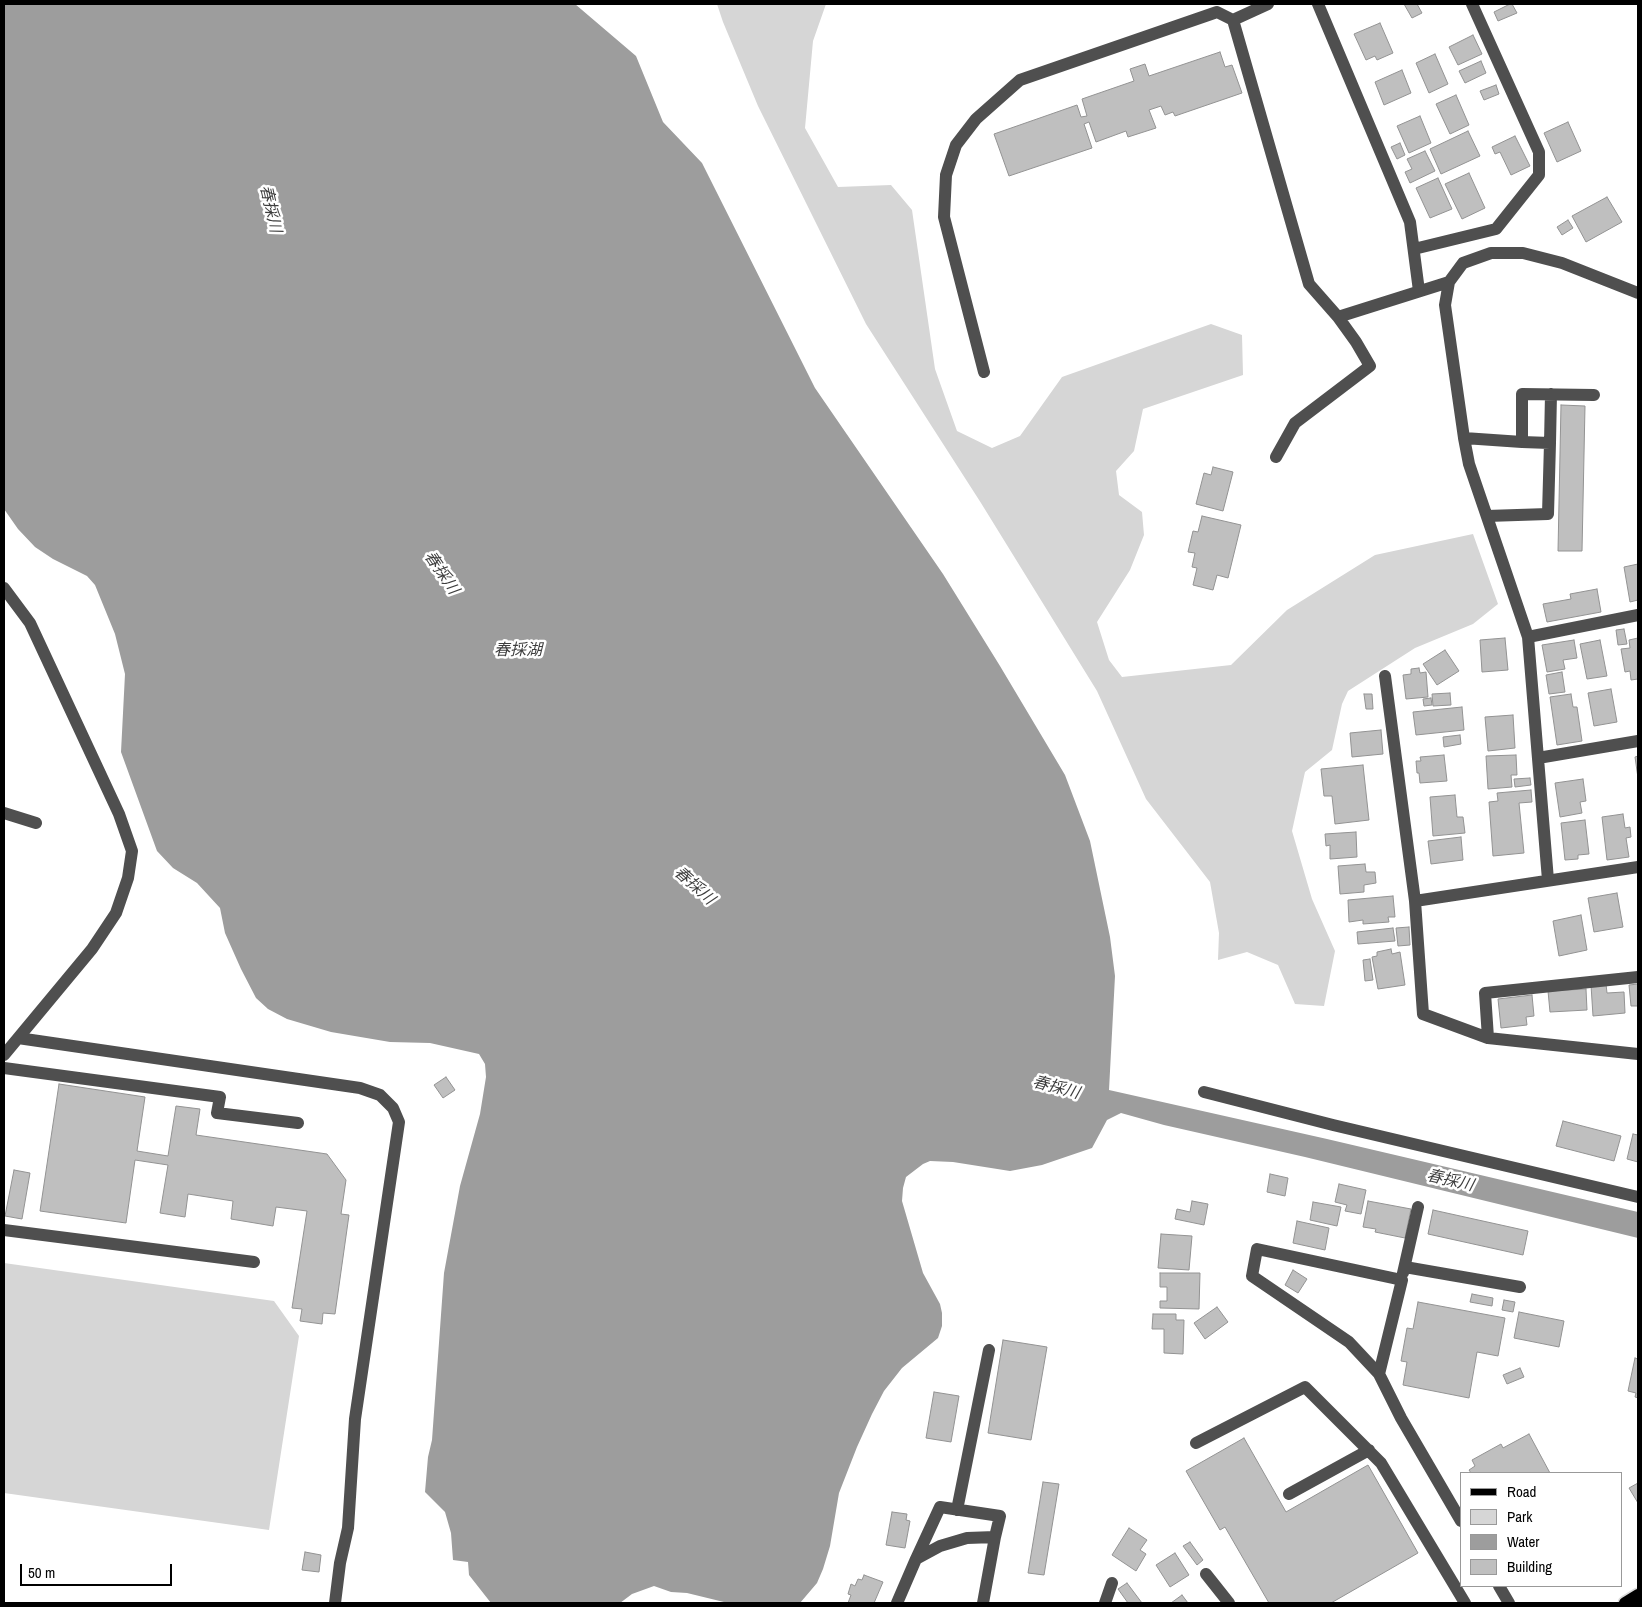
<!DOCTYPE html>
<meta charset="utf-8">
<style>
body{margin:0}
#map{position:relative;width:1642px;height:1607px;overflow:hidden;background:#fff;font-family:"Archivo Narrow",sans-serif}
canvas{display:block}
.frame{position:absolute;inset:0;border:5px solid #000;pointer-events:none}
.legend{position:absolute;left:1460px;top:1472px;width:162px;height:115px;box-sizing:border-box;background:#fff;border:1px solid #999;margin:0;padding:6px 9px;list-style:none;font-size:15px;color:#000}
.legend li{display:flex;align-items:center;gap:10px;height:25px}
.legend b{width:25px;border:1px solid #999}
.scale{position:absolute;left:20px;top:1564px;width:152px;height:22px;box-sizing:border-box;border:2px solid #000;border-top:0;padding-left:6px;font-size:15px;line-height:18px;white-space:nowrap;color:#000;-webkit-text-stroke:4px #fff;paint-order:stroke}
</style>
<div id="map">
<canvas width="1642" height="1607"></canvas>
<div class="frame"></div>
<ul class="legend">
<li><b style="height:6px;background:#000"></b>Road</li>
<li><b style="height:14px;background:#d6d6d6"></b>Park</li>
<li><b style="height:14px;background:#9d9d9d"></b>Water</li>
<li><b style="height:14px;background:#bfbfbf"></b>Building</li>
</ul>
<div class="scale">50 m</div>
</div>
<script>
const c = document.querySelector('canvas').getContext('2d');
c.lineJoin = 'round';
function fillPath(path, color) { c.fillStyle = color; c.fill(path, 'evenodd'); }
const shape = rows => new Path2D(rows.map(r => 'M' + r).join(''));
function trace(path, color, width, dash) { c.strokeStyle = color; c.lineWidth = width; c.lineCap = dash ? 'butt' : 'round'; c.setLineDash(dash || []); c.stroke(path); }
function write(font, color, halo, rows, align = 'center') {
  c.font = font + ' "Archivo Narrow","Noto Sans JP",sans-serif'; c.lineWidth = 5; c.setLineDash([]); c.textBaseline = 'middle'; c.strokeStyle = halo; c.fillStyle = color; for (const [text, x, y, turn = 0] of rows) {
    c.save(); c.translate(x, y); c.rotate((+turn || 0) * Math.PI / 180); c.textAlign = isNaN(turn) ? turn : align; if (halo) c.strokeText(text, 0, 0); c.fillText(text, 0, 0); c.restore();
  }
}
fillPath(shape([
 [717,4,826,4,813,41,805,128,838,187,891,185,912,210,935,369,957,431,992,448,1020,436,1062,377,1211,324,1242,335,1243,375,1143,409,1134,451,1116,471,1119,495,1142,512,1144,535,1130,570,1097,622,1109,660,1122,677,1231,665,1287,610,1375,555,1473,534,1498,604,1473,624,1415,648,1348,691,1342,704,1332,750,1305,772,1292,831,1312,899,1335,951,1324,1006,1295,1004,1278,965,1247,952,1218,960,1219,933,1210,882,1146,799,1097,691,981,503,866,324,758,106,723,22],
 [4,1263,274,1301,299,1336,269,1530,4,1493]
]), '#d6d6d6');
fillPath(shape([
 [4,4,575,4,636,56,663,122,702,163,815,388,943,574,1000,666,1065,775,1090,841,1110,937,1115,976,1109,1090,1327,1139,1638,1212,1638,1238,1305,1157,1164,1125,1121,1113,1107,1120,1092,1148,1042,1165,1010,1171,953,1162,930,1161,923,1164,906,1177,903,1188,902,1201,923,1273,940,1304,942,1313,942,1326,938,1338,902,1368,884,1391,872,1414,857,1447,839,1493,830,1546,823,1569,817,1583,800,1603,728,1603,687,1593,671,1592,654,1586,632,1594,620,1603,491,1603,469,1575,468,1562,453,1560,451,1533,445,1512,425,1492,428,1457,432,1440,444,1273,460,1186,480,1114,486,1077,485,1064,479,1054,430,1043,390,1042,331,1032,287,1019,268,1009,256,998,241,969,225,933,220,908,197,883,173,868,157,851,121,752,125,674,115,634,95,585,87,576,53,559,35,547,18,529,4,509]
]), '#9d9d9d');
const building = shape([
 [1404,4,1417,4,1422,13,1412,18,1404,4],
 [1510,4,1512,4,1517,13,1498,21,1494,12,1510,4],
 [1380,23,1393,53,1377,60,1375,56,1366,60,1354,34,1380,23],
 [1473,35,1482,54,1458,65,1449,47,1473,35],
 [1220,52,1225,67,1232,65,1242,93,1175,116,1173,112,1165,115,1161,106,1149,110,1156,128,1128,137,1126,131,1096,142,1089,122,1084,124,1092,148,1009,176,994,134,1077,105,1081,117,1087,116,1082,99,1134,81,1130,69,1145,64,1149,76,1220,52],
 [1435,54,1448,84,1429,93,1416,63,1435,54],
 [1481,61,1486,73,1465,83,1459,71,1481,61],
 [1402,70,1411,93,1384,105,1375,82,1402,70],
 [1496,85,1499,94,1484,100,1480,91,1496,85],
 [1456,95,1469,125,1450,134,1436,104,1456,95],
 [1420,116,1431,143,1409,153,1397,126,1420,116],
 [1568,122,1581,151,1557,162,1544,133,1568,122],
 [1468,131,1480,156,1441,174,1430,149,1468,131],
 [1515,136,1530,166,1511,175,1500,152,1495,154,1492,147,1515,136],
 [1400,143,1405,155,1397,159,1391,147,1400,143],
 [1425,151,1435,171,1410,183,1405,172,1412,169,1407,159,1425,151],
 [1469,173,1485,208,1462,219,1445,184,1469,173],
 [1438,178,1452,209,1430,218,1416,188,1438,178],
 [1607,197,1622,222,1586,242,1572,216,1607,197],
 [1568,220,1573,228,1562,235,1557,227,1568,220],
 [1561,405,1585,406,1582,551,1558,551,1561,405],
 [1213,467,1233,472,1223,511,1196,504,1204,473,1211,475,1213,467],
 [1202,516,1241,525,1228,578,1217,575,1213,590,1193,585,1197,568,1192,567,1195,553,1188,552,1193,531,1198,532,1202,516],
 [1638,564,1638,600,1630,602,1624,567,1638,564],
 [1597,589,1601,612,1547,622,1543,604,1571,599,1570,594,1597,589],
 [1624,629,1627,644,1618,645,1616,630,1624,629],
 [1505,638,1508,670,1482,672,1480,640,1505,638],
 [1638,638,1638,679,1631,680,1630,671,1625,672,1621,649,1630,648,1629,640,1638,638],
 [1574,640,1577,658,1563,660,1565,669,1547,672,1542,645,1574,640],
 [1600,640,1607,676,1587,679,1580,644,1600,640],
 [1445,650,1459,671,1437,685,1423,664,1445,650],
 [1419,668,1420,673,1426,672,1428,697,1406,699,1403,675,1411,674,1411,669,1419,668],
 [1562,672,1565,692,1549,694,1546,675,1562,672],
 [1611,689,1617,722,1594,726,1588,693,1611,689],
 [1450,693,1451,705,1433,706,1432,694,1450,693],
 [1364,694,1372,694,1373,709,1366,709,1364,694],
 [1571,694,1573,707,1577,707,1582,741,1557,745,1550,697,1571,694],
 [1431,698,1432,705,1424,706,1423,699,1431,698],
 [1462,707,1464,730,1416,735,1413,712,1462,707],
 [1513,715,1515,748,1488,751,1485,717,1513,715],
 [1381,730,1383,754,1352,757,1350,733,1381,730],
 [1460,735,1461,744,1444,747,1443,737,1460,735],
 [1444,755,1447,781,1420,783,1419,773,1417,773,1416,761,1421,761,1420,757,1444,755],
 [1516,755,1517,775,1511,775,1512,787,1488,789,1486,756,1516,755],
 [1638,756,1638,778,1635,757,1638,756],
 [1363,765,1369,820,1335,824,1332,796,1324,796,1321,769,1363,765],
 [1530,778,1531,785,1515,787,1514,779,1530,778],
 [1583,779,1586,801,1580,802,1582,813,1560,817,1555,783,1583,779],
 [1531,790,1532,802,1519,803,1524,853,1493,856,1489,802,1498,801,1497,793,1531,790],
 [1455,795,1457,817,1463,817,1465,833,1433,836,1430,797,1455,795],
 [1623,814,1625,828,1630,827,1631,837,1626,838,1629,857,1607,860,1602,817,1623,814],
 [1585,820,1589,854,1578,855,1578,859,1565,860,1561,823,1585,820],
 [1356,832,1357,857,1330,859,1330,845,1326,846,1325,834,1356,832],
 [1461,837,1463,860,1431,864,1428,841,1461,837],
 [1365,864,1366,872,1375,872,1376,883,1364,885,1364,892,1340,894,1338,866,1365,864],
 [1617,893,1623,927,1594,932,1588,898,1617,893],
 [1393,896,1395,917,1388,917,1389,922,1363,924,1363,920,1349,922,1348,900,1393,896],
 [1581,915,1587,950,1559,956,1553,921,1581,915],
 [1409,927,1410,945,1398,946,1396,928,1409,927],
 [1393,928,1395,941,1358,944,1357,932,1393,928],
 [1391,949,1392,954,1400,952,1405,985,1378,989,1372,957,1377,956,1377,952,1391,949],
 [1370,959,1373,980,1365,981,1363,960,1370,959],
 [1606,984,1607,993,1624,992,1625,1013,1593,1016,1591,985,1606,984],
 [1638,984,1638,1006,1631,1006,1629,985,1638,984],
 [1586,989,1587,1010,1550,1012,1548,991,1586,989],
 [1532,995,1534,1016,1526,1017,1527,1025,1501,1028,1498,999,1532,995],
 [446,1077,455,1090,443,1098,434,1085,446,1077],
 [59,1084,145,1097,137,1151,168,1156,176,1106,200,1109,196,1135,327,1154,346,1180,341,1214,349,1215,335,1314,323,1313,322,1324,300,1321,302,1309,292,1308,307,1211,276,1207,273,1226,231,1219,233,1201,188,1194,185,1217,160,1213,168,1165,135,1160,126,1223,40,1211,59,1084],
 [1563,1121,1621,1136,1614,1161,1556,1146,1563,1121],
 [1633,1134,1638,1135,1638,1162,1627,1159,1633,1134],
 [14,1170,30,1173,22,1219,5,1216,14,1170],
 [1270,1174,1288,1178,1285,1196,1267,1192,1270,1174],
 [1339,1184,1366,1190,1361,1214,1345,1211,1347,1205,1335,1202,1339,1184],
 [1192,1201,1208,1204,1204,1225,1175,1219,1177,1209,1190,1212,1192,1201],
 [1368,1201,1411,1209,1405,1238,1375,1232,1376,1229,1363,1227,1368,1201],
 [1313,1202,1341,1207,1337,1226,1310,1220,1313,1202],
 [1433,1210,1528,1231,1523,1255,1428,1234,1433,1210],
 [1297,1221,1329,1228,1325,1250,1293,1243,1297,1221],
 [1161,1234,1192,1236,1189,1270,1158,1268,1161,1234],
 [1293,1270,1307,1279,1298,1293,1285,1285,1293,1270],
 [1160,1273,1200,1273,1199,1309,1160,1308,1160,1301,1167,1301,1167,1287,1160,1287,1160,1273],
 [1472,1294,1493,1298,1492,1306,1470,1302,1472,1294],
 [1504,1300,1515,1302,1513,1312,1502,1310,1504,1300],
 [1418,1302,1505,1318,1498,1356,1477,1352,1469,1398,1403,1385,1407,1362,1401,1361,1407,1328,1413,1329,1418,1302],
 [1217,1307,1228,1322,1205,1339,1194,1323,1217,1307],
 [1519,1312,1564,1321,1559,1347,1514,1338,1519,1312],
 [1153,1314,1176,1314,1176,1320,1184,1320,1183,1354,1164,1353,1164,1329,1152,1329,1153,1314],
 [1003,1340,1047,1347,1031,1440,988,1433,1003,1340],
 [1635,1358,1638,1359,1638,1398,1635,1397,1636,1393,1628,1391,1635,1358],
 [1520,1368,1524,1377,1507,1384,1503,1375,1520,1368],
 [934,1392,959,1396,951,1442,926,1438,934,1392],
 [1529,1434,1550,1473,1471,1473,1469,1470,1475,1466,1472,1460,1501,1444,1503,1448,1529,1434],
 [1244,1438,1286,1512,1368,1465,1418,1553,1331,1603,1269,1603,1225,1527,1220,1530,1186,1471,1244,1438],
 [1043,1482,1059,1484,1044,1575,1028,1573,1043,1482],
 [1638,1483,1638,1503,1629,1488,1638,1483],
 [892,1512,907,1514,906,1520,910,1521,905,1548,886,1545,892,1512],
 [1129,1528,1147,1540,1140,1550,1146,1554,1136,1571,1112,1555,1129,1528],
 [1190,1542,1203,1560,1197,1565,1183,1546,1190,1542],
 [305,1552,321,1555,319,1572,302,1570,305,1552],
 [1175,1553,1189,1575,1170,1587,1156,1565,1175,1553],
 [864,1575,883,1582,874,1603,848,1603,851,1595,848,1594,851,1584,855,1586,858,1579,862,1580,864,1575],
 [1127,1583,1142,1603,1128,1603,1118,1589,1127,1583],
 [1182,1595,1188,1603,1171,1603,1182,1595]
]);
fillPath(building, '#bfbfbf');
trace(building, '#939393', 1);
const major = shape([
 [1625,1603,1638,1595]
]);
trace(major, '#dbdbdb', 15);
trace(shape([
 [1318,4,1410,222,1419,291],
 [1233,20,1268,4],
 [1414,249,1496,229,1539,175,1539,152,1472,4],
 [984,372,944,217,946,175,956,145,976,119,1020,80,1217,12,1233,20,1309,284,1338,317,1449,282],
 [1464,438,1522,442,1522,394,1594,395],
 [1550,443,1551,394],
 [1276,457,1295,423,1370,366,1356,342,1338,317],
 [1487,516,1548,514,1550,443,1522,442],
 [4,588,30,623,119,814,132,851,128,878,116,913,92,949,4,1055],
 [1528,637,1638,615],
 [1385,676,1415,901],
 [1538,758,1638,741],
 [4,813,36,823],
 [1638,867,1415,901,1423,1014,1488,1038,1638,1054],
 [1548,880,1528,637,1469,464,1464,438,1445,305,1449,282,1463,263,1491,253,1523,253,1562,263,1638,293],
 [18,1038,360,1088,380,1095,393,1108,399,1122,355,1419,348,1528,340,1563,335,1603],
 [1488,1038,1485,993,1638,977],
 [4,1068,220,1097,217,1113,298,1123],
 [1204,1092,1333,1125,1638,1197],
 [4,1230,254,1262],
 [1405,1267,1520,1287],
 [1403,1273,1418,1207],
 [1379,1374,1402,1280,1257,1249,1252,1276,1349,1342,1379,1374,1401,1418,1461,1521],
 [1196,1443,1305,1387,1381,1463,1465,1603],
 [1289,1494,1369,1450],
 [957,1510,989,1350],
 [916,1559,940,1507,1000,1516,995,1537],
 [1206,1574,1229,1603],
 [1499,1586,1509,1603],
 [897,1603,916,1559,940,1546,967,1538,995,1537,983,1603],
 [1105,1603,1112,1583]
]), '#4f4f4f', 12);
trace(major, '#000', 12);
write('italic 16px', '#3e3e3e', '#fff', [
 ["春採川",270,209,77],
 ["春採川",441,573,56],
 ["春採湖",518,651],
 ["春採川",694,886,42],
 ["春採川",1056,1088,15],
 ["春採川",1450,1181,13]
]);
</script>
